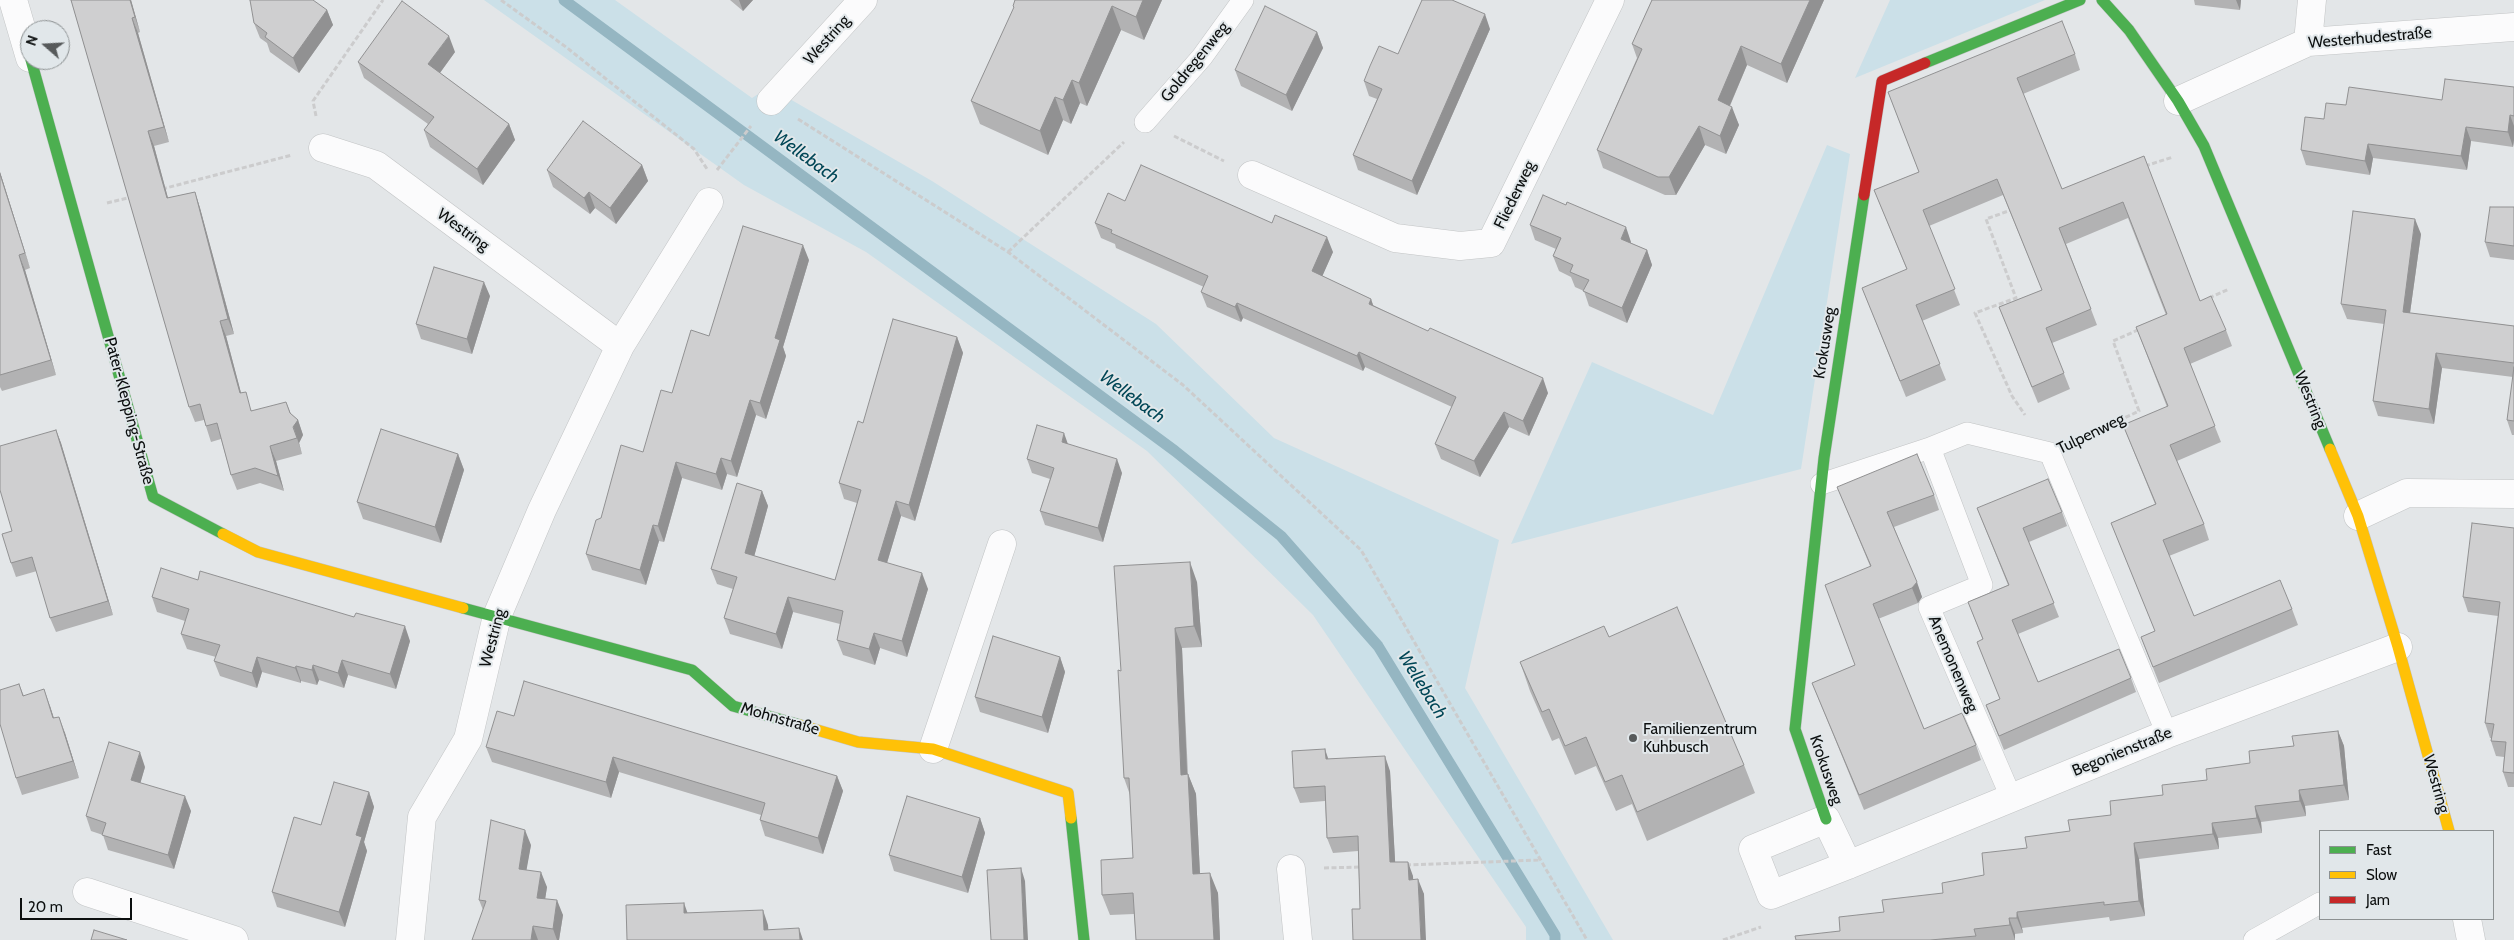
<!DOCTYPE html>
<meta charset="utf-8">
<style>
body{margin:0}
#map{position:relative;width:2514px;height:940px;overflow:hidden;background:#e3e6e8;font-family:Cabin,sans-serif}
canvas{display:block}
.legend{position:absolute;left:2319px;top:830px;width:175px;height:90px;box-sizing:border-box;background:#e1e7ea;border:1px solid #8c9192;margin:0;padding:6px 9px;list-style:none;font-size:15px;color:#0c0f0f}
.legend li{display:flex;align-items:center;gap:10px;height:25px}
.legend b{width:25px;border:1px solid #8c9192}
.north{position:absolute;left:20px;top:20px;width:50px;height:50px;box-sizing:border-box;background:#e1e7ea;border:1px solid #8c9192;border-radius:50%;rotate:289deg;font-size:14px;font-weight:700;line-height:20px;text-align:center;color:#0c0f0f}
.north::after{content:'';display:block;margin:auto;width:18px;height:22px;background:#575a5b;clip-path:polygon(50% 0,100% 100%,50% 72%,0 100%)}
.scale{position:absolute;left:20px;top:898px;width:112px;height:22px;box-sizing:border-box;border:2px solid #0c0f0f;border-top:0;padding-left:6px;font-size:15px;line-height:18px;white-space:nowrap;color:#0c0f0f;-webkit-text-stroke:4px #e1e7ea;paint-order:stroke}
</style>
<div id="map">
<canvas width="2514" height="940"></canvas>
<ul class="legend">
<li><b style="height:6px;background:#4caf50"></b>Fast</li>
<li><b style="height:6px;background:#ffc107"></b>Slow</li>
<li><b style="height:6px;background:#c62828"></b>Jam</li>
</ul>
<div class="north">N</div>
<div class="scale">20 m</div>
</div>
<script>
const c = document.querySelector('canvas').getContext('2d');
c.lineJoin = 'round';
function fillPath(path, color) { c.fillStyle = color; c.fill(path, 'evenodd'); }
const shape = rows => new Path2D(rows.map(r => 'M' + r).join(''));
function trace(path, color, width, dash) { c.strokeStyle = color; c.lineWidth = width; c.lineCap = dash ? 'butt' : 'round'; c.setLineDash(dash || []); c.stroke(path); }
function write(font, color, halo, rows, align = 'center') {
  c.font = font + ' Cabin,sans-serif'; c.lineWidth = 4; c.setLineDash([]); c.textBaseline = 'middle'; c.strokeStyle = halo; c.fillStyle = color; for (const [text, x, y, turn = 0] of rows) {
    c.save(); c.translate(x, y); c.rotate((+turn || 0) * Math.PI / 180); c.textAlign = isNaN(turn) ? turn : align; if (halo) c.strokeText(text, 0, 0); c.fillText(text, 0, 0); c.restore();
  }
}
fillPath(shape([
 [484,0,615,0,752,98,769,87,932,181,1156,324,1274,438,1499,540,1465,688,1613,940,1526,940,1526,927,1313,615,1147,451,866,252,744,185],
 [1890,0,2045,0,1855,78],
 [1827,145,1850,154,1801,469,1511,544,1592,362,1713,415]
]), '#cbe0e8');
trace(shape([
 [564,0,1175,451,1281,536,1378,646,1555,935,1555,940]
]), '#95b6c2', 11);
const lane = shape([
 [1145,122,1202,57,1243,0],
 [1930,448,1982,585,1929,607,2011,797],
 [1821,484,1930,448,1967,433,2050,453,2167,734],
 [2254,940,2320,903]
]);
const street = shape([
 [13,0,30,58],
 [2308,42,2312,0],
 [771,101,863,0],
 [2178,101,2308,42,2514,27],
 [323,148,376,165,620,346],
 [1252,175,1395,238,1460,246,1491,243,1610,0],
 [2358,516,2407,493,2514,494],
 [933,749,1002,544],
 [1848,865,1826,819,1753,849,1771,895,1848,865,2167,734,2398,647],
 [1291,869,1298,940],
 [87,892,234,940],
 [2467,919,2471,940],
 [410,940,422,817,468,739,497,616,542,510,620,346,709,202]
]);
const fast = shape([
 [2102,0,2129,30,2178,101,2204,146,2330,449],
 [31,60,153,497,223,534],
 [1925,63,2080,0],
 [463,608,692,670,733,706,800,725],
 [1071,818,1084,940],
 [1826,819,1795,729,1824,458,1864,195]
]);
const slow = shape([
 [2330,449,2358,516,2398,647,2449,831],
 [223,534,258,552,463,608],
 [800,725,858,742,933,749,1068,793,1071,818]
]);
const jam = shape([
 [1864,195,1882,81,1925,63]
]);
trace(lane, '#c2c4c5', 22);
trace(street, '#c2c4c5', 29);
trace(fast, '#c2c4c5', 12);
trace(slow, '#c2c4c5', 12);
trace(jam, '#c2c4c5', 12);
trace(shape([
 [501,0,566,47,694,149,707,169],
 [316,116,313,101,383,0],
 [798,119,1008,252,1183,385,1361,550,1587,940],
 [1174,136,1224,161],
 [2145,166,2173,157],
 [717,170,751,126],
 [162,189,292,155],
 [107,203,132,197],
 [2014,209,1986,219,2016,298,1975,313,2012,396,2025,415],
 [1008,252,1124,142],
 [2209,298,2229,289],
 [2078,440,2139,411,2113,341,2140,329],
 [1406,865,1540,860],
 [1324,868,1362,867],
 [1723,940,1761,927]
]), '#cccccd', 3, [5, 2.5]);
trace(lane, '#fbfbfc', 21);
trace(street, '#fbfbfc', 28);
trace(fast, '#4caf50', 11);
trace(slow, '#ffc107', 11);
trace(jam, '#c62828', 11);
fillPath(shape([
 [71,0,131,0,140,32,138,33,169,142,154,146,168,198,195,192,200,208,234,334,226,336,241,393,252,411,291,414,298,420,303,435,299,443,302,454,276,461,284,491,260,483,237,490,231,475,221,439,211,442,204,420,195,422,189,407],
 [730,0,753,0,743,11],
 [1162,0,1144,40,1121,30,1087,106,1080,103,1071,124,1063,120,1048,155,980,124,971,101,1014,8,1013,6],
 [1652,0,1824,0,1787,83,1747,65,1730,106,1739,125,1726,154,1705,145,1676,195,1665,195,1603,168,1597,150,1637,58,1632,44],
 [2194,0,2241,0,2240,10,2195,5],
 [327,10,333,25,299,73,270,52,267,43,260,38,254,23],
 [1490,29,1417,195,1358,170,1353,155,1377,99,1369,96,1364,81,1398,54],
 [1317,32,1323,48,1292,111,1241,86,1235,70],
 [455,52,440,73,509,124,515,140,483,185,430,147,424,130,428,124,364,78,358,62],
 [2075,54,2080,70,2023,94,2062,189,2144,156,2200,301,2226,330,2232,346,2190,364,2221,442,2177,461,2204,524,2209,540,2169,556,2194,616,2292,609,2298,625,2159,683,2141,637,2155,631,2111,523,2155,504,2123,425,2167,407,2136,327,2166,315,2128,218,2066,244,2097,325,2052,343,2070,389,2038,403,1999,307,2042,290,2003,195,1929,226,1960,305,1922,321,1946,380,1906,397,1862,288,1907,270,1874,190,1919,172,1888,92],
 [2514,87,2514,140,2513,147,2471,141,2467,170,2373,158,2370,175,2306,165,2301,150,2324,119,2346,105,2442,100],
 [642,165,648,181,616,224,595,208,590,214,553,187,547,170],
 [0,172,30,268,25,270,56,375,2,391,0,387],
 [1125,201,1333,252,1322,276,1371,299,1373,305,1548,393,1529,436,1509,427,1480,477,1441,459,1435,444,1452,407,1365,367,1363,371,1243,318,1241,322,1207,307,1201,292,1204,287,1116,248,1115,244,1101,238,1095,223],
 [2514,207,2514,260,2490,257,2485,242],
 [1530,225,1631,242,1631,243,1647,250,1652,265,1627,323,1589,306,1584,291,1575,287,1571,277,1559,271,1553,256,1556,249,1535,240],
 [2421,234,2410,313,2514,326,2514,435,2512,435,2507,420,2513,377,2442,368,2434,424,2378,416,2373,401,2384,324,2347,319,2341,304],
 [809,260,783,347,786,356,766,419,756,415,737,477,727,474,722,490,682,478,664,542,659,541,646,585,592,570,586,554,601,518,643,452,672,393,709,336],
 [490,296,472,354,421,339,416,324],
 [957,337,963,353,915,521,901,516,887,563,928,589,907,657,880,648,875,665,843,655,837,640,840,624,793,612,782,649,730,634,724,618,733,589,717,584,711,569,762,491,768,506,754,556,835,580,857,503,844,499,839,483,863,423],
 [56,430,61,443,113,615,56,632,50,618,37,571,16,577,11,563],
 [1068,444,1122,473,1103,542,1045,525,1040,511,1050,479,1032,473,1027,459],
 [458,454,464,470,441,543,363,519,357,502],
 [1837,487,1934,495,1939,510,1894,527,1922,597,1918,603,1878,619,1924,729,1976,745,1981,760,1864,810,1812,683,1855,665,1870,566,1843,501],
 [1977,508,2062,512,2067,526,2029,542,2059,617,2018,634,2038,682,2131,678,2136,692,2004,750,1986,705,2000,699,1977,642,1983,640,1968,602,2008,585],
 [2514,528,2514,787,2508,787,2503,772,2504,757,2496,756,2491,741,2491,738,2490,738,2485,723,2498,616,2468,612,2463,597],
 [1197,582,1202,647,1182,648,1188,774,1196,794,1200,874,1218,893,1220,940,1136,940,1134,914,1110,915,1102,895,1133,858,1130,795,1124,778,1121,671],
 [152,597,410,641,396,689,348,675,344,688,319,680,317,685,301,681,301,683,262,672,257,688,220,676,214,661,216,657,187,649,181,634,185,621,157,612],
 [1609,637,1744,765,1755,793,1647,841,1632,804,1616,811,1596,766,1575,775,1559,738,1552,741,1530,691,1520,662],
 [1060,657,1065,672,1048,733,980,712,975,697],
 [19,684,24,696,50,706,54,718,65,733,79,778,22,795,16,778],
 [514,716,837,776,843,791,823,854,765,836,760,820,761,815,619,772,611,798,492,762,486,747],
 [2338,731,2344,746,2349,800,2305,806,2306,816,2261,822,2262,833,2218,838,2219,849,2139,859,2145,916,2110,921,2109,917,2022,928,2023,933,2015,934,2015,940,1796,940,1840,931,1884,912,1943,893,1984,875,2027,848,2163,795,2207,780,2294,746],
 [1329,759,1390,771,1395,862,1413,876,1413,879,1424,894,1360,909,1358,851,1333,853,1327,838,1325,801,1300,803,1294,788],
 [145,767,140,783,191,811,174,869,108,850,103,835,91,831,86,816],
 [369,792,374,807,364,842,367,851,345,927,277,907,272,892,321,825],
 [980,818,985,833,968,893,894,871,889,855],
 [531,845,526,870,547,887,545,899,563,915,559,940,472,940,483,910,479,900]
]), '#b2b2b3');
fillPath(shape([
 [130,0,131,0,140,32,135,17],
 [739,0,753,0,743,11],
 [1143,0,1162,0,1144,40,1136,17],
 [1810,0,1824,0,1787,83,1781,64],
 [2236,0,2241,0,2240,10],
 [1112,6,1121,30,1087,106,1079,83],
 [327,10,333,25,299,73,293,58],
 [1485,14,1490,29,1417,195,1412,181],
 [132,18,138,33,169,142,164,127],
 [1317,32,1323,48,1292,111,1286,95],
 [449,36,455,52,434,81,428,64],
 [1741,46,1747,65,1724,119,1718,100],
 [1072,80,1080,103,1071,124,1063,100],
 [1055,97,1063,120,1048,155,1040,131],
 [1732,107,1739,125,1726,154,1720,136],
 [2510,115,2514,126,2514,140,2513,147,2508,132],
 [509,124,515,140,483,185,477,169],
 [1699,126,1705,145,1676,195,1669,177],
 [2466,127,2471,141,2467,170,2461,156],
 [148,131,154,146,172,213,167,198],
 [2368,144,2373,158,2370,175,2365,161],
 [642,165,648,181,616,224,610,208],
 [0,172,30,268,25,253,0,174],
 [195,192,200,208,234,334,228,319],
 [589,192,595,208,590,214,584,198],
 [2415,219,2421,234,2408,327,2403,312],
 [1626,227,1631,242,1627,254,1621,239],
 [1327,237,1333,252,1318,286,1312,271],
 [803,245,809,260,783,347,786,356,766,419,760,403,775,338],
 [1647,250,1652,265,1627,323,1622,308],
 [19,255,25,270,56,375,51,360],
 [484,282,490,296,472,354,467,339],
 [1371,299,1376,314,1369,304],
 [1237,303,1243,318,1241,322,1235,307],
 [220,321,226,336,245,408,240,393],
 [957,337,963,353,915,521,909,505],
 [1359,352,1365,367,1363,371,1357,356],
 [2436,353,2442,368,2434,424,2429,409],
 [1543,378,1548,393,1529,436,1523,421],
 [750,400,756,415,737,477,731,461],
 [286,402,292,417,298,420,303,435,299,443,302,454,297,438],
 [1504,412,1509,427,1480,477,1474,461],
 [56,430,61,443,113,615,108,601],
 [1064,433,1069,447,1062,442],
 [270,446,276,461,284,491,278,476],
 [458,454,464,470,441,543,435,527],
 [721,458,727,474,722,490,716,474],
 [1117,459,1122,473,1103,542,1098,528],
 [676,462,682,478,664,542,658,526],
 [762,491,768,506,751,568,745,553],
 [896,501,901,516,883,576,878,560],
 [653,525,659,541,646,585,640,570],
 [1190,562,1197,582,1202,647,1194,626],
 [922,573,928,589,907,657,902,641],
 [1917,582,1922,597,1918,603,1912,588],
 [788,597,793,612,782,649,776,634],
 [405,626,410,641,396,689,390,674],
 [1175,628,1182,648,1188,795,1181,775],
 [874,633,880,648,875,665,869,649],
 [257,657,262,672,257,688,252,673],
 [1060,657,1065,672,1048,733,1042,717],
 [342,660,348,675,344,688,338,673],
 [313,665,319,680,317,685,312,670],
 [296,666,301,681,301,683,295,668],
 [44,689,50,706,59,735,53,718],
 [59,717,65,733,79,778,73,761],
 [2338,731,2344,746,2349,800,2344,785],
 [1325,749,1330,764,1326,759],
 [140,752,145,767,137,795,131,780],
 [1385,756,1390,771,1396,877,1390,862],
 [613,757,619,772,611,798,606,782],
 [1188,774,1196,794,1201,894,1193,874],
 [837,776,843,791,823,854,818,838],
 [2299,790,2305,806,2306,816,2300,801],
 [369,792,374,807,364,842,367,851,345,927,339,912,356,835],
 [185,796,191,811,174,869,168,855],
 [2255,806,2261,822,2262,833,2257,818],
 [980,818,985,833,968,893,962,877],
 [2212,823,2218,838,2219,849,2213,834],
 [525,830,531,845,524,884,519,869],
 [2134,843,2139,859,2145,916,2139,901],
 [1408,862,1413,876,1414,894,1409,880],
 [1021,868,1025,881,1028,940,1024,940],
 [541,872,547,887,543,913,537,898],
 [1210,873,1218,893,1220,940,1214,940],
 [1418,879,1424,894,1426,940,1421,940],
 [557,900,563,915,559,940,557,940,553,929],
 [684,903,689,917,684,913],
 [763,910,768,925,769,940,764,930],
 [2017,912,2022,928,2023,933,2017,918],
 [2009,918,2015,934,2015,940,2010,925],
 [533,926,538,940,531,940],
 [799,928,803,940,800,940]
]), '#919192');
const building = shape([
 [71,0,130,0,135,17,132,18,164,127,148,131,167,198,195,192,228,319,220,321,240,393,246,392,251,411,286,402,290,413,298,420,293,427,297,438,270,446,278,476,255,468,231,475,217,423,206,426,200,404,189,407,71,0],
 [250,0,313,0,327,10,293,58,265,37,267,33,254,23,250,0],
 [1015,0,1143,0,1136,17,1112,6,1079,83,1072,80,1063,100,1055,97,1040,131,971,101,1014,7,1013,6,1015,0],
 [1422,0,1452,0,1485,14,1412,181,1353,155,1382,89,1364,81,1370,66,1379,46,1398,54,1422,0],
 [1652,0,1810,0,1781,64,1741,46,1718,100,1732,107,1720,136,1699,126,1669,177,1658,177,1597,150,1642,49,1632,44,1652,0],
 [402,1,449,36,428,64,509,124,477,169,424,130,434,117,358,62,402,1],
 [1265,6,1317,32,1286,95,1235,70,1265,6],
 [2062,21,2075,54,2017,78,2062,189,2144,156,2200,301,2211,296,2226,330,2184,348,2215,426,2170,445,2204,524,2163,540,2194,616,2280,580,2292,609,2153,667,2141,637,2155,631,2111,523,2156,504,2123,425,2168,406,2136,327,2167,314,2123,202,2059,228,2091,309,2046,328,2064,373,2032,387,1999,307,2042,290,1997,179,1923,210,1955,289,1916,305,1940,364,1900,381,1862,288,1907,269,1874,190,1919,172,1888,92,2062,21],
 [2445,79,2514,87,2514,116,2510,115,2508,132,2466,127,2461,156,2368,144,2365,161,2301,150,2305,117,2324,119,2326,103,2346,105,2349,87,2442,100,2445,79],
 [583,121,642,165,610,208,589,192,584,198,547,170,583,121],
 [1141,165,1272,223,1275,215,1327,237,1312,271,1371,299,1369,304,1428,331,1430,328,1543,378,1523,421,1504,412,1474,461,1435,444,1456,397,1359,352,1357,356,1237,303,1235,307,1201,292,1208,276,1111,233,1112,230,1095,223,1108,193,1125,201,1141,165],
 [0,174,25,253,19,255,51,360,0,375,0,174],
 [1543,195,1566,205,1567,202,1626,227,1621,239,1647,250,1622,308,1583,291,1589,280,1570,272,1573,265,1553,256,1561,238,1530,225,1543,195],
 [2490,207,2514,207,2514,246,2485,242,2490,207],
 [2353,211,2415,219,2403,312,2514,326,2514,363,2436,353,2429,409,2373,401,2386,310,2341,304,2353,211],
 [743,226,803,245,775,338,780,340,760,403,750,400,731,461,721,458,716,474,676,462,658,526,653,525,640,570,586,554,596,520,601,518,621,445,643,452,661,390,672,393,691,330,709,336,743,226],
 [434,267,484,282,467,339,416,324,434,267],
 [893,319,957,337,909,505,896,501,878,560,922,573,902,641,874,633,869,649,837,640,843,611,788,597,776,634,724,618,737,577,711,569,737,483,762,491,745,553,835,580,861,490,839,483,858,421,863,423,893,319],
 [2514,367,2514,421,2507,420,2514,367],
 [1037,425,1064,433,1062,442,1117,459,1098,528,1040,511,1054,468,1027,459,1037,425],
 [381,429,458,454,435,527,357,502,381,429],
 [56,430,108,601,50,618,32,557,11,563,2,534,12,531,0,490,0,446,56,430],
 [1917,454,1934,495,1887,512,1917,582,1912,588,1873,604,1924,729,1962,713,1976,745,1859,795,1812,683,1855,665,1825,585,1871,566,1837,487,1917,454],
 [2048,479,2062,512,2023,528,2054,603,2012,620,2038,682,2119,649,2131,678,1999,736,1986,705,2000,699,1977,642,1983,639,1968,602,2009,585,1977,508,2048,479],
 [2472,523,2514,528,2514,773,2503,772,2506,742,2491,741,2494,724,2485,723,2500,602,2463,597,2472,523],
 [1190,562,1194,626,1175,628,1181,775,1188,774,1193,874,1210,873,1214,940,1136,940,1133,893,1102,895,1101,860,1133,858,1129,778,1124,778,1118,670,1121,671,1114,566,1190,562],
 [161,568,198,580,200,571,354,617,356,613,405,626,390,674,342,660,338,673,313,665,312,670,296,666,295,668,257,657,252,673,214,661,220,645,181,634,189,609,152,597,161,568],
 [1677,607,1744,765,1637,812,1622,775,1605,782,1586,737,1565,746,1549,709,1542,712,1520,662,1604,626,1609,637,1677,607],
 [993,636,1060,657,1042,717,975,697,993,636],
 [524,681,837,776,818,838,760,820,765,803,613,757,606,782,486,747,497,711,514,716,524,681],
 [19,684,23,696,44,689,53,718,59,717,73,761,16,778,0,724,0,690,19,684],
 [2338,731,2344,785,2299,790,2300,801,2255,806,2257,818,2212,823,2213,834,2134,843,2139,901,2104,905,2104,902,2017,912,2017,918,2009,918,2010,925,1974,929,1976,936,1930,940,1796,940,1795,936,1840,931,1839,917,1884,912,1882,900,1943,893,1942,883,1984,875,1982,853,2027,848,2025,837,2070,831,2068,820,2111,815,2110,801,2163,795,2162,785,2207,780,2206,769,2250,763,2249,751,2294,746,2292,736,2338,731],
 [109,742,140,752,131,780,185,796,168,855,102,835,106,823,86,816,109,742],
 [1325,749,1326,759,1385,756,1390,862,1408,862,1409,880,1418,879,1421,940,1353,940,1352,909,1360,909,1358,836,1327,838,1325,786,1294,788,1292,751,1325,749],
 [334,782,369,792,356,835,362,837,339,912,272,892,294,817,321,825,334,782],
 [907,796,980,818,962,877,889,855,907,796],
 [491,820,525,830,519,869,541,872,537,898,557,900,553,929,533,926,531,940,472,940,486,901,479,900,491,820],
 [1021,868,1024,940,991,940,987,870,1021,868],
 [684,903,684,913,763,910,764,930,799,928,800,940,627,940,626,905,684,903],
 [94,930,127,940,91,940,94,930]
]);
fillPath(building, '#cfcfd0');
trace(building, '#919192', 1);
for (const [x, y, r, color] of [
 [1633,738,5,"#575a5b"]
]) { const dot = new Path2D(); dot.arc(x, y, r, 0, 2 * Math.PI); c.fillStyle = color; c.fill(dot); trace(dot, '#e1e7ea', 2); }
write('16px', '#0c0f0f', '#e1e7ea', [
 ["Westerhudestraße",2370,38,-5],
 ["Westring",827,40,-48],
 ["Goldregenweg",1195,62,-51],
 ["Fliederweg",1515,195,-64],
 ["Westring",463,230,36],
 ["Krokusweg",1825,343,-81],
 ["Westring",2310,400,68],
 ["Pater-Klepping-Straße",129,411,75],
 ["Tulpenweg",2091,434,-26],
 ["Westring",493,638,-75],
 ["Anemonenweg",1953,664,67],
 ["Mohnstraße",780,719,16],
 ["Begonienstraße",2122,752,-22],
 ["Krokusweg",1826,770,71],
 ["Westring",2436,784,74]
]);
write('16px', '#0c0f0f', '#e1e7ea', [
 ["Familienzentrum",1643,729],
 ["Kuhbusch",1643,747]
], 'left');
write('italic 18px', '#004656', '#e1e7ea', [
 ["Wellebach",806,157,36],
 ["Wellebach",1132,397,36],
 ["Wellebach",1422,685,58]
]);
</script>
